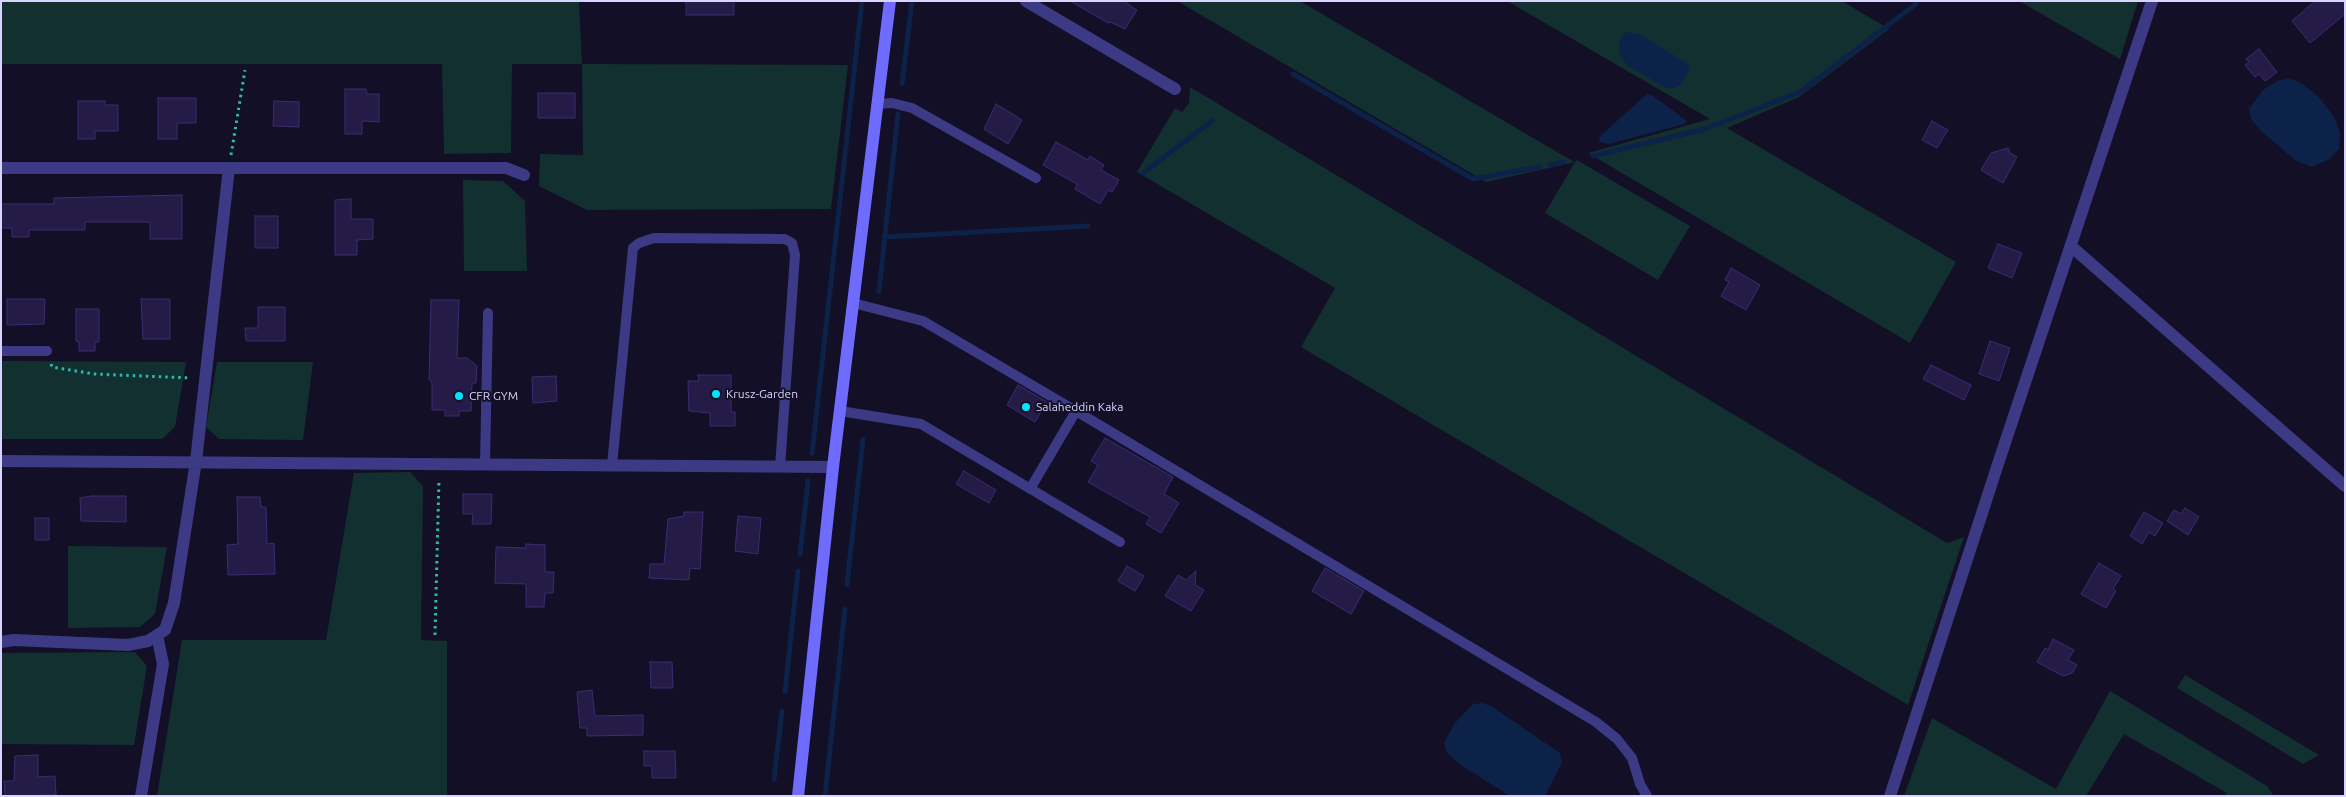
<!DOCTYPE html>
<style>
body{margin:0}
#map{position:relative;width:2346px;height:797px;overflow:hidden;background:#130f26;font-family:Ubuntu,sans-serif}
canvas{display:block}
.frame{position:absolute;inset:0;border:2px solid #d9d4ff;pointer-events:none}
</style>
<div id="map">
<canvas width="2346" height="797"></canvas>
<div class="frame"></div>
</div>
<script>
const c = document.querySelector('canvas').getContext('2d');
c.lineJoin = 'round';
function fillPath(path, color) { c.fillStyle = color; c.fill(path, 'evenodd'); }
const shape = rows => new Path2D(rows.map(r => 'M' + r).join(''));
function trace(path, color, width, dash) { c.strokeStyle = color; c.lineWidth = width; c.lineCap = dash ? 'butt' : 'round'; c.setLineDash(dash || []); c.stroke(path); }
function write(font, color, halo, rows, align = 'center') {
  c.font = font + ' Ubuntu,sans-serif'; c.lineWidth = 4; c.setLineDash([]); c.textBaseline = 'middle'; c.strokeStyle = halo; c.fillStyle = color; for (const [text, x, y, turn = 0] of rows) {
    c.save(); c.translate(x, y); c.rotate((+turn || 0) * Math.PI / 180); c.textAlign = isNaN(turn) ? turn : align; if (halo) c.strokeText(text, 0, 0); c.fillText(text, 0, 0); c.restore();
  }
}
fillPath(shape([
 [1,1,579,1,582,64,848,65,831,209,587,210,539,186,540,154,583,155,582,64,512,64,511,153,444,154,442,64,1,64],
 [1177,1,1300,1,1569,159,1575,162,1577,160,1690,226,1658,280,1545,213,1575,162,1486,182],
 [1507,1,1842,1,1889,29,1799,97,1727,128,1956,262,1910,343,1588,153,1710,119],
 [2019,1,2138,1,2120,59],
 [1190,87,1947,543,1964,537,1908,705,1301,347,1335,288,1137,172,1175,108,1182,112,1189,103],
 [463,180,503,181,525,201,527,271,464,271],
 [1,361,186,362,175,427,162,439,1,439],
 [217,362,313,362,303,440,219,439,206,427],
 [410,472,423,486,421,640,447,641,447,796,157,796,182,640,326,640,354,473],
 [68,546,167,547,155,614,140,627,68,628],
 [135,652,147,666,134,745,1,744,1,653],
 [2185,675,2319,755,2303,764,2177,688],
 [2110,691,2267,786,2273,795,2224,796,2227,793,2124,734,2086,796,1904,796,1932,718,2056,789]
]), '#12302f');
fillPath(shape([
 [1625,32,1641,35,1688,64,1689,72,1681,84,1673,89,1662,86,1627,65,1619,54,1620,39],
 [2289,78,2303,84,2319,97,2334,117,2340,132,2339,149,2328,160,2311,167,2295,160,2262,132,2251,119,2249,109,2263,90,2277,81],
 [1647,94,1652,95,1687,121,1684,124,1609,144,1599,142,1600,136],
 [1482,703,1491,706,1560,753,1562,763,1545,796,1510,796,1459,764,1447,753,1444,743,1454,724,1473,704]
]), '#0c2248');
trace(shape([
 [1293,74,1473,179,1539,167],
 [902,84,912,1],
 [1593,156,1705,129,1800,92,1916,4],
 [1550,165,1563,162],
 [1143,173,1212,121],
 [884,237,1088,226],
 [879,291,898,114],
 [812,453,862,1],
 [800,554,808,481],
 [847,584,863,440],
 [785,692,798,571],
 [774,779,782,711],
 [825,796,845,609]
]), '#0c2248', 5);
const building = shape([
 [686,1,734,1,734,15,686,15,686,1],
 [1070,1,1123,1,1137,10,1125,29,1110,22,1108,23,1070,1],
 [2315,1,2345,1,2345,14,2310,43,2292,21,2315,1],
 [2259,49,2277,72,2265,81,2259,74,2255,77,2245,65,2249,62,2246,59,2259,49],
 [345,89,366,89,367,94,379,94,379,122,362,121,362,134,345,134,345,89],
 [538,93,575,93,575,118,538,118,538,93],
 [158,98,196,98,196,123,177,123,177,139,158,139,158,98],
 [78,101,105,101,105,105,118,105,118,131,95,131,95,139,78,139,78,101],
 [274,101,299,102,299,127,273,126,274,101],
 [996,104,1022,120,1008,144,984,129,996,104],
 [1932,121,1948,130,1937,148,1922,140,1932,121],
 [1056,142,1088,160,1090,156,1104,165,1101,170,1119,180,1112,192,1108,190,1100,204,1075,189,1077,184,1043,165,1056,142],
 [2008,148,2010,153,2017,157,2003,183,1981,170,1991,153,2008,148],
 [182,195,182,239,150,239,150,222,85,222,85,230,29,230,29,237,12,237,12,228,1,228,1,204,54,204,54,198,182,195],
 [351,199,351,219,373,219,373,239,357,240,357,255,335,255,335,200,351,199],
 [255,216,278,216,278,248,255,248,255,216],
 [1998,244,2022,253,2012,278,1988,268,1998,244],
 [1731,268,1760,285,1746,310,1721,296,1729,282,1725,280,1731,268],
 [7,299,45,299,44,324,7,325,7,299],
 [141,299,170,299,170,339,143,339,141,299],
 [431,300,459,300,457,358,467,358,477,366,476,383,472,383,471,411,459,411,459,416,445,416,445,410,432,410,432,382,429,380,431,300],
 [258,307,285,307,285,341,246,341,245,328,258,328,258,307],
 [76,309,99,309,99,342,95,342,95,351,79,351,79,342,76,341,76,309],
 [1990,341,2010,348,1999,381,1979,374,1990,341],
 [1931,365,1971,385,1964,400,1923,379,1931,365],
 [698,375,731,375,731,412,735,412,735,426,710,426,710,413,689,411,688,381,699,381,698,375],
 [556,376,557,401,533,403,532,377,556,376],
 [1018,385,1047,402,1035,422,1007,405,1018,385],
 [1105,438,1173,477,1164,494,1179,503,1161,533,1146,524,1150,517,1088,482,1098,465,1091,461,1105,438],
 [964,471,996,490,989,503,956,484,964,471],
 [463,494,492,494,491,524,472,524,473,514,463,514,463,494],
 [91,496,126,496,126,522,81,521,80,498,91,496],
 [237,497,260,497,261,507,266,507,267,544,274,543,275,574,228,575,227,545,238,544,237,497],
 [2185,508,2199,517,2188,535,2167,521,2174,510,2181,514,2185,508],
 [684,512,703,512,700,569,690,568,689,580,649,578,650,564,664,564,668,519,684,516,684,512],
 [2144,512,2163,523,2155,536,2149,532,2142,544,2130,536,2144,512],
 [738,516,761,518,758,554,735,551,738,516],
 [35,518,49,518,49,540,35,540,35,518],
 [526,544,545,545,545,572,554,572,553,593,545,593,544,607,526,607,526,584,495,583,496,547,526,548,526,544],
 [2099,563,2121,576,2113,589,2116,591,2106,608,2081,594,2099,563],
 [1127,566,1144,576,1135,591,1118,581,1127,566],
 [1325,568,1364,591,1351,614,1312,591,1325,568],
 [1196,571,1195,585,1204,590,1191,611,1165,596,1178,575,1186,580,1196,571],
 [2053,639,2074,650,2068,660,2077,665,2072,673,2063,676,2037,662,2045,648,2048,650,2053,639],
 [650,662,672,662,673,688,651,688,650,662],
 [592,690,595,716,643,715,643,735,587,736,587,728,580,728,577,692,592,690],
 [644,751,675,751,676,778,652,778,652,766,644,766,644,751],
 [38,755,38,777,55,776,56,795,5,796,4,781,14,781,15,756,38,755]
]);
fillPath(building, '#241b47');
trace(building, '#3b2d73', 1);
trace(shape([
 [231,155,245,70],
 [51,364,52,367,94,374,191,378],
 [435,635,439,479]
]), '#2fb8b0', 3, [2.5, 4]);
trace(shape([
 [878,104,892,103,912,108,1036,178],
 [853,303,923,321,1076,411],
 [1,351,47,351],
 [840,411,921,424,1120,542],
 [485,464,488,313],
 [612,465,633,248,639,243,654,238,785,239,792,243,795,255,780,467],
 [1030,489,1076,411,1596,722,1617,739,1632,758,1640,784,1647,796]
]), '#3d3a85', 10);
trace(shape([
 [1026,1,1175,89],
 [1,168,229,168,196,461,174,603,165,630,148,641,128,645,14,640,1,642],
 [229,168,506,168,524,175],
 [2072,247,2345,486],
 [1,461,833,467],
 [141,796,163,664,157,635],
 [1890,796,1997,467,2152,1]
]), '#3d3a85', 12);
trace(shape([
 [798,796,833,467,890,1]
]), '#6f6bff', 12);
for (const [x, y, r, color] of [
 [716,394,5,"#00e5ff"],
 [459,396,5,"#00e5ff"],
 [1026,407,5,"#00e5ff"]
]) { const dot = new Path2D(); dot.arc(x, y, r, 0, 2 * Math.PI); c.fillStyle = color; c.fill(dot); trace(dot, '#130f26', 2); }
write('12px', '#d9d4ff', '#130f26', [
 ["Krusz-Garden",726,394],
 ["CFR GYM",469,396],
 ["Salaheddin Kaka",1036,407]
], 'left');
</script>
